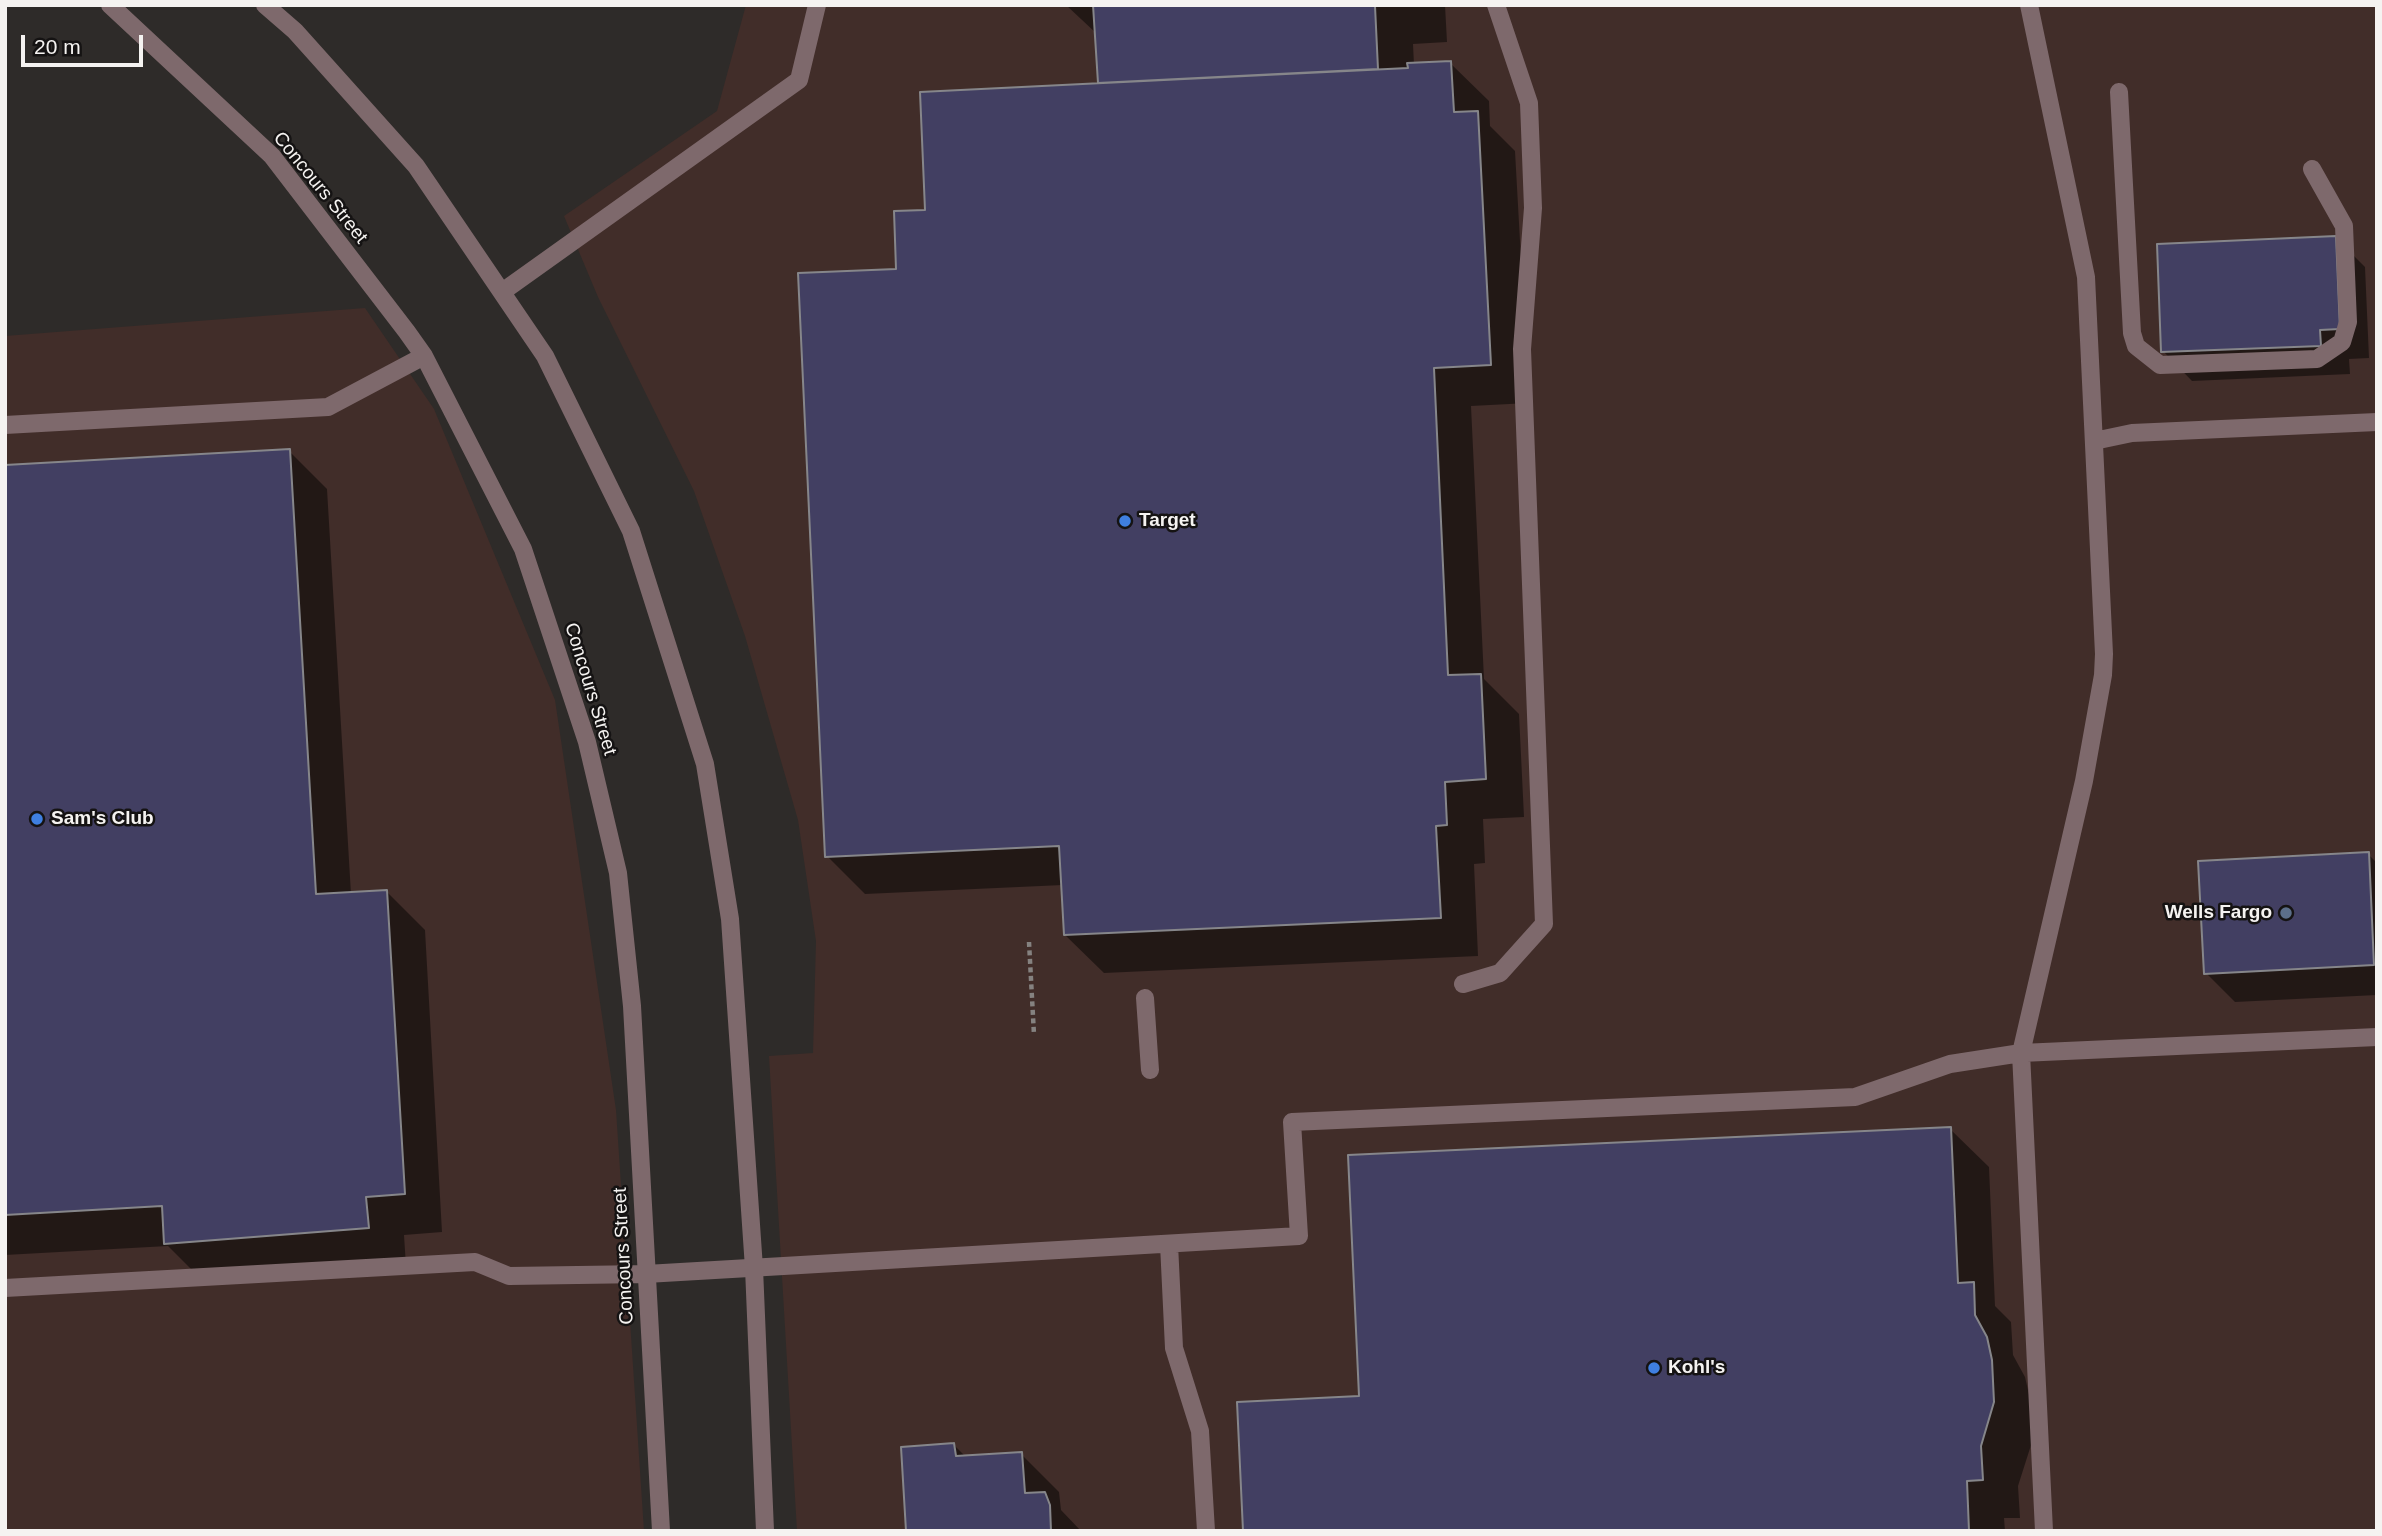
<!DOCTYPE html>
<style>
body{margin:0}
#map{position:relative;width:2382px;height:1536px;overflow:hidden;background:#2e2b29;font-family:Arial,sans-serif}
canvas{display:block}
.frame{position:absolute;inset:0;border:7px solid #f5f3f1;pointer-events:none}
.scale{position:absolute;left:21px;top:35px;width:122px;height:32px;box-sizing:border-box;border:4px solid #f5f3f1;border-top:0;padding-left:9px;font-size:21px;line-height:24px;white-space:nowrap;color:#f5f3f1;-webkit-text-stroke:5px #151313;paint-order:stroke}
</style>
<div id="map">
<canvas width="2382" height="1536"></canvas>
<div class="frame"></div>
<div class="scale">20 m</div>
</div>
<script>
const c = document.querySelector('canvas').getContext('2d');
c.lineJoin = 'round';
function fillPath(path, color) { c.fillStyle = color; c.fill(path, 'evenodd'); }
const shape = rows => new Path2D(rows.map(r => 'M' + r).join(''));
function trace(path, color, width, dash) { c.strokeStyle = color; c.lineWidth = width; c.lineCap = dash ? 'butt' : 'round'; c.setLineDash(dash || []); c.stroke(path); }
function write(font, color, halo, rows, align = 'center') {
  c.font = font + ' Arial,sans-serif'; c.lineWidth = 5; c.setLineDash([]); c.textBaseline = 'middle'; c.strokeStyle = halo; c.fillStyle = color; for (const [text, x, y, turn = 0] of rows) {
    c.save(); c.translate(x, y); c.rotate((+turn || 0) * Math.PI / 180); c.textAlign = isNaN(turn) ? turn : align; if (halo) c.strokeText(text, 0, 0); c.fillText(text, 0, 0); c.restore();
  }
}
fillPath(shape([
 [746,5,2377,5,2377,1531,797,1531,769,1056,813,1053,816,941,798,820,745,636,694,491,598,297,564,216,717,111],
 [365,308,434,409,555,700,616,1110,644,1531,5,1531,5,336]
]), '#412d29');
fillPath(shape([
 [1066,5,1445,5,1447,42,1413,44,1414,65,1450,63,1489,101,1490,126,1515,151,1529,403,1471,406,1484,679,1519,714,1524,817,1483,819,1485,863,1474,864,1478,956,1104,973,1065,935,1063,885,865,894,827,856,898,270,927,211,1100,84,1097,34],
 [2336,238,2365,267,2369,358,2349,359,2350,374,2192,381,2163,351],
 [289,451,327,489,351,894,387,892,425,930,442,1232,404,1235,406,1266,204,1282,168,1246,5,1255,5,467],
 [2368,854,2377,863,2377,995,2235,1002,2206,973],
 [1950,1129,1989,1167,1995,1306,2011,1322,2013,1355,2025,1377,2030,1399,2032,1442,2018,1486,2020,1518,2004,1518,2005,1531,1245,1531,1361,1398],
 [954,1445,966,1457,1021,1454,1059,1492,1061,1510,1081,1531,908,1531]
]), '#0007');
const building = shape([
 [1093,5,1388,5,1375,6,1378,69,1098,83,1093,5],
 [1451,61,1454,112,1478,111,1491,365,1434,368,1448,675,1481,674,1486,779,1445,782,1447,825,1436,826,1441,918,1064,935,1059,846,825,857,798,273,896,269,894,211,925,210,920,92,1408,68,1407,63,1451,61],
 [2336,236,2340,329,2320,330,2321,346,2161,352,2157,244,2336,236],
 [290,449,316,894,387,890,405,1194,366,1197,369,1228,164,1244,162,1206,5,1215,5,465,290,449],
 [2369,852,2374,965,2204,974,2198,861,2369,852],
 [1951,1127,1958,1283,1974,1282,1975,1315,1987,1337,1992,1360,1994,1402,1981,1446,1983,1480,1967,1481,1969,1531,1243,1531,1237,1402,1359,1396,1348,1155,1951,1127],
 [954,1443,956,1456,1022,1452,1025,1493,1045,1492,1050,1505,1051,1531,906,1531,901,1447,954,1443]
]);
fillPath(building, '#423f62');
trace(building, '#86868a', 2);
trace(shape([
 [1029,942,1034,1035]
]), '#858280', 4.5, [5, 3.5]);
trace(shape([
 [110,5,272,156,407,332,424,356,523,549,587,742,618,873,632,1006,661,1531],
 [265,5,295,31,416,166,545,356,631,531,705,764,730,919,754,1268,765,1531],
 [2029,5,2086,277,2104,654,2103,675,2084,781,2021,1053,2044,1531],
 [2119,92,2132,333,2136,346,2160,365,2317,359,2342,342,2348,322,2344,226,2312,169],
 [502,292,799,80,817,5],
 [5,425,328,407,424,356],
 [2094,441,2132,433,2377,422],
 [1463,984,1500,973,1544,924,1522,349,1533,208,1529,103,1496,5],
 [1145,998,1150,1070],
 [1169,1244,1174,1348,1200,1431,1206,1531],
 [5,1288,475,1262,509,1276,646,1274,1299,1236,1292,1122,1855,1097,1950,1064,2021,1053,2377,1037]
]), '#7e696c', 18);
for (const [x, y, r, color] of [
 [1125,521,7,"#3f7fe0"],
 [37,819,7,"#3f7fe0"],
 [2286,913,7,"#5c6f8a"],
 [1654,1368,7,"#3f7fe0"]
]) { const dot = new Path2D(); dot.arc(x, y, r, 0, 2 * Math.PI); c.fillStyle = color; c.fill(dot); trace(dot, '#151313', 2.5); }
write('19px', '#f5f3f1', '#151313', [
 ["Concours Street",320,188,51],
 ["Concours Street",590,689,73],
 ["Concours Street",624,1256,-93]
]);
write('bold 19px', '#f5f3f1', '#151313', [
 ["Target",1139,521],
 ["Sam's Club",51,819],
 ["Wells Fargo",2272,913,"right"],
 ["Kohl's",1668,1368]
], 'left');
</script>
